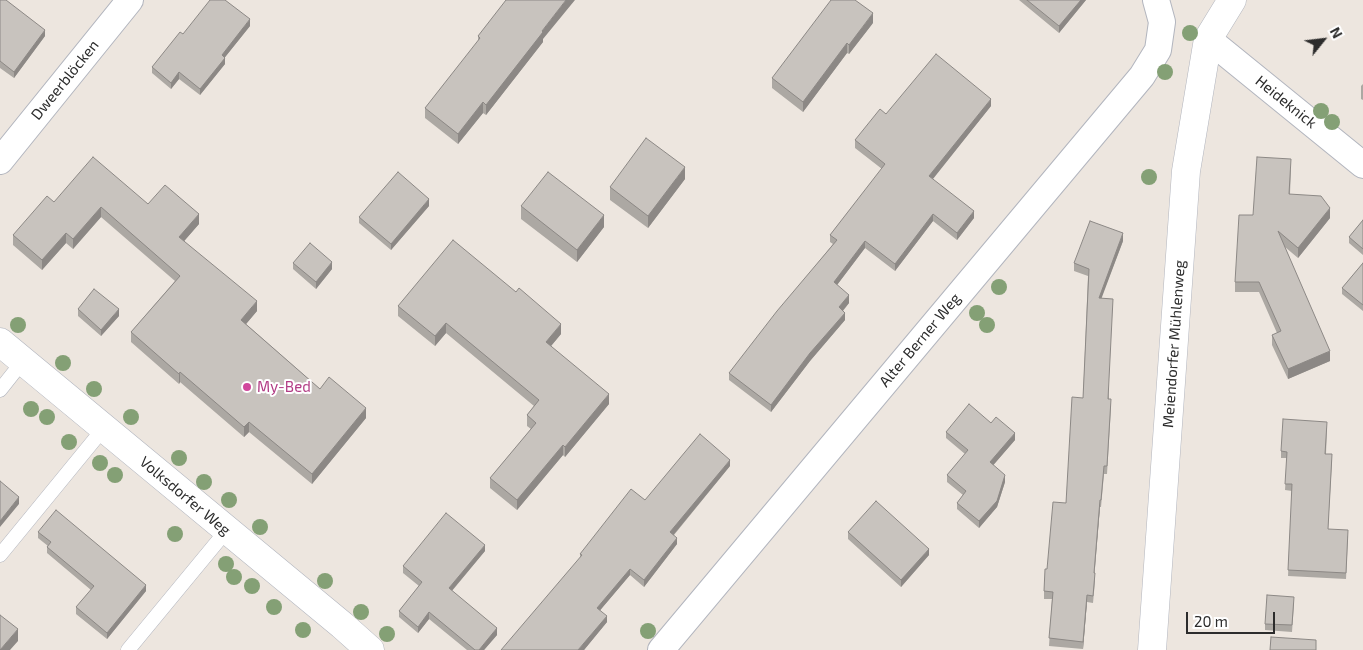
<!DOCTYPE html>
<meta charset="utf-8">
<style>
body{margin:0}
#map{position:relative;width:1363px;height:650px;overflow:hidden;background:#ede6df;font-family:"Exo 2",sans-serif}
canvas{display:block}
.north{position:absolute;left:1298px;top:15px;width:50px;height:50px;-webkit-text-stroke:4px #fff;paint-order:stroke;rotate:61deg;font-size:14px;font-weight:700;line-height:20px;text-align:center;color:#2c2c2c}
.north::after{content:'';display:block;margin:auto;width:18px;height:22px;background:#2c2c2c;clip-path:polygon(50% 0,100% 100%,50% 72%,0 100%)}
.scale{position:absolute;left:1186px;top:612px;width:89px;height:22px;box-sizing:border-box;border:2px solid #2c2c2c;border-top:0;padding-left:6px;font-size:15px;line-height:18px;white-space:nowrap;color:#2c2c2c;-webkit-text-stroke:4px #fff;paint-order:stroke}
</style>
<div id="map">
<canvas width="1363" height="650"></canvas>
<div class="north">N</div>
<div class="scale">20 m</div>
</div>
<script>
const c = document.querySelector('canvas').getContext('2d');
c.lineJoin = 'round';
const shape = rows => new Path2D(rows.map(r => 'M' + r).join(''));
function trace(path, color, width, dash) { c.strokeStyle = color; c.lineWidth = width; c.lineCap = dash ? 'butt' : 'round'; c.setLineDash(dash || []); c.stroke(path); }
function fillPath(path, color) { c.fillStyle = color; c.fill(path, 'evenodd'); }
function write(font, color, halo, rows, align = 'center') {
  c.font = font + ' "Exo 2",sans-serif'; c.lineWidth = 4; c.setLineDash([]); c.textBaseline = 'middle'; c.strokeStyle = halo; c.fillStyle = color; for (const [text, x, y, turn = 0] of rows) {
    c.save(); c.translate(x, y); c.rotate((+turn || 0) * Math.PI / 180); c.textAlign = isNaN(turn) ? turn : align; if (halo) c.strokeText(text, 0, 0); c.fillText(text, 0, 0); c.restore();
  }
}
const service = shape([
 [0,390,23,361],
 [0,555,104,428],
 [128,650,227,530]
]);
const minor = shape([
 [1208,39,1363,165],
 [0,161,130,0],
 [661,650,1142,76,1158,50,1162,22,1156,0]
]);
const tertiary = shape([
 [0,342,342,625,370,650],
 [1152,650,1186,171,1208,39,1232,0]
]);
trace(service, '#b2b5be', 15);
trace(minor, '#b2b5be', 28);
trace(tertiary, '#b2b5be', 29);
trace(service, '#fff', 14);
trace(minor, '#fff', 26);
trace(tertiary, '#fff', 28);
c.fillStyle = '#84a075';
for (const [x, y] of [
 [1190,33],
 [1165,72],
 [1321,111],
 [1332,122],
 [1149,177],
 [999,287],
 [977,313],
 [18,325],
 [987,325],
 [63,363],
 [94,389],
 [31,409],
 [47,417],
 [131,417],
 [69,442],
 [179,458],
 [100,463],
 [115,475],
 [204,482],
 [229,500],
 [260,527],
 [175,534],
 [226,564],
 [234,577],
 [325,581],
 [252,586],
 [274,607],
 [361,612],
 [303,630],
 [648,631],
 [387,634]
]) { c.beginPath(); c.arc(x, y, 8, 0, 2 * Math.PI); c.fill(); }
fillPath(shape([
 [0,0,45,36,14,78,0,68],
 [1019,0,1086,0,1059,33],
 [873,23,849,54,847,53,803,112,772,88,772,78],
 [250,26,225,57,225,64,200,95,179,79,171,89,152,73,152,67,183,34],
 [478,36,543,39,543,42,486,115,483,113,458,144,425,118,425,108,478,42],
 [1363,84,1363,100,1361,99,1361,86],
 [991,106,932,179,974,218,957,240,933,221,895,271,865,248,837,285,849,303,843,311,845,320,810,361,771,412,729,380,729,373,833,244,830,242,830,235,882,169,855,148,855,140,886,114],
 [1291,169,1290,194,1330,218,1298,258,1285,247,1330,361,1288,379,1272,345,1272,335,1277,333,1259,292,1235,292,1235,282,1253,215],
 [685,179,648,228,610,200,610,187],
 [54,202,148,204,199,224,184,241,257,311,246,324,320,389,366,418,312,484,249,432,244,437,180,382,179,384,131,342,131,332,175,281,101,217,73,249,66,243,42,270,13,245,13,235],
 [429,206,391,250,359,223,359,217],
 [521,206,604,227,577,262,521,219],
 [1363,220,1363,255,1349,243,1349,237],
 [1123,241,1101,298,1109,399,1111,407,1107,474,1104,474,1101,507,1100,507,1094,573,1095,581,1093,603,1087,602,1083,649,1049,646,1052,599,1044,599,1044,591,1047,569,1066,503,1083,398,1088,276,1074,271,1074,263],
 [293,263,332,269,316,289,293,269],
 [1363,263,1363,311,1342,294,1342,288],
 [398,306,561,334,551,346,609,404,565,457,563,455,517,510,490,488,490,478,531,429,527,426,527,415,534,406,446,333,435,346,398,316],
 [78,309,119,316,101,336,78,316],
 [991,423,1015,440,993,465,1005,482,997,507,979,528,957,509,957,503,963,495,947,482,947,475,965,454,946,438,946,432],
 [1327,428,1326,454,1332,461,1328,529,1348,536,1346,579,1288,576,1292,491,1285,490,1287,458,1281,458,1281,451],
 [730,466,674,535,677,544,644,587,630,575,600,610,607,622,584,650,580,554,645,500],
 [38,532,146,591,107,639,76,614,76,607,91,590,47,553,47,547,48,546,38,538],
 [848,532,929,555,901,587,848,539],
 [485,551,452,591,497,635,484,650,467,650,429,619,418,633,399,617,399,611,419,586,403,573,403,566],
 [1294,603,1292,632,1265,630,1265,624]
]), '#aca8a3');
fillPath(shape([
 [566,0,575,0,543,39,543,42,486,115,486,105,542,31],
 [1081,0,1086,0,1059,33,1059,26],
 [873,13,873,23,849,54,849,45],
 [250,19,250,26,222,61,222,55],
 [45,30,45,36,14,78,14,72],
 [847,43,847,53,803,112,803,102],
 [225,58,225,64,200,95,200,89],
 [179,72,179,79,171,89,171,83],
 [991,99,991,106,929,184,929,176],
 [483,102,483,113,458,144,458,134],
 [685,167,685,179,648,228,648,216],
 [429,199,429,206,391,250,391,244],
 [101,207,101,217,73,249,73,239],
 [1330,208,1330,218,1298,258,1298,248],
 [974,211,974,218,957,240,957,233],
 [199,214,199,224,179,247,179,237],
 [933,214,933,221,895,271,895,264],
 [604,215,604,227,577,262,577,250],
 [66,233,66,243,42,270,42,260],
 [1123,233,1123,241,1099,305,1099,298],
 [865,241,865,248,834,289,834,282],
 [332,262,332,269,316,289,316,282],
 [849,295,849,303,839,315,839,307],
 [257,301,257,311,241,330,241,320],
 [119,309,119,316,101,336,101,330],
 [845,313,845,320,810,361,771,412,771,405,810,353],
 [446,323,446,333,435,346,435,336],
 [561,324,561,334,546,352,546,342],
 [1330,351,1330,361,1288,379,1288,369],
 [180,372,180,382,179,384,179,374],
 [609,394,609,404,565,457,565,447],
 [366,408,366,418,312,484,312,474],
 [249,422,249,432,244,437,244,427],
 [1015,433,1015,440,990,469,990,462],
 [563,445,563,455,517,510,517,500],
 [730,460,730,466,670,539,670,532],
 [1005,475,1005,482,997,507,979,528,979,521],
 [19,497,19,504,0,527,0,521],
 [1100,500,1100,507,1094,580,1094,573],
 [677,538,677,544,644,587,644,580],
 [485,545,485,551,449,594,449,588],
 [929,549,929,555,901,587,901,580],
 [630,569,630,575,597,614,597,608],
 [146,585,146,591,107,639,107,633],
 [1087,595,1087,602,1083,649,1083,642],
 [429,612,429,619,418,633,418,627],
 [607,616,607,622,584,650,578,650],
 [497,628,497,635,484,650,479,650],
 [18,629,18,641,10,650,0,650]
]), '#8c8885');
const building = shape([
 [0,0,6,0,45,30,14,72,0,61,0,0],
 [210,0,225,0,250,19,222,55,225,58,200,89,179,72,171,83,152,67,180,32,183,34,210,0],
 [506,0,566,0,542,31,543,32,486,105,483,102,458,134,425,108,480,38,478,36,506,0],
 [831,0,855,0,873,13,849,45,847,43,803,102,772,78,831,0],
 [1027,0,1081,0,1059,26,1027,0],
 [936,54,991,99,929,176,974,211,957,233,933,214,895,264,865,241,834,282,849,295,839,307,845,313,810,353,771,405,729,373,777,311,837,240,830,235,885,164,855,140,880,109,886,114,936,54],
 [646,138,685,167,648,216,610,187,646,138],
 [93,157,148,204,165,185,199,214,179,237,257,301,241,320,320,389,329,377,366,408,312,474,249,422,244,427,180,372,179,374,131,332,180,276,101,207,73,239,66,233,42,260,13,235,47,196,54,202,93,157],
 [1257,157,1291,159,1289,194,1321,196,1330,208,1298,248,1278,231,1330,351,1288,369,1272,335,1281,331,1259,282,1235,282,1239,215,1253,215,1257,157],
 [398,172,429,199,391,244,359,217,398,172],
 [548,172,604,215,577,250,521,206,548,172],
 [1363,220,1363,249,1349,237,1363,220],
 [1090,221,1123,233,1099,298,1113,299,1108,399,1111,399,1107,466,1104,466,1101,500,1100,500,1094,573,1095,573,1093,596,1087,595,1083,642,1049,638,1053,592,1044,591,1045,569,1047,569,1053,502,1066,503,1072,397,1083,398,1089,269,1074,263,1090,221],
 [453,240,516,292,519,288,561,324,546,342,609,394,565,447,563,445,517,500,490,478,536,423,527,415,539,400,446,323,435,336,398,306,453,240],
 [310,243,332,262,316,282,293,263,310,243],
 [1363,263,1363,305,1342,288,1363,263],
 [94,289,119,309,101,330,78,309,94,289],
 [969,404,991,423,996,417,1015,433,990,462,1005,475,997,501,979,521,957,503,966,491,947,475,968,450,946,432,969,404],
 [1283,419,1327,422,1325,454,1332,454,1328,529,1348,530,1346,573,1288,570,1292,484,1285,484,1287,452,1281,451,1283,419],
 [700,434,730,460,670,532,677,538,644,580,630,569,597,608,607,616,578,650,501,650,582,555,580,554,631,489,645,500,700,434],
 [0,481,19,497,0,521,0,481],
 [876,501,929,549,901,580,848,532,876,501],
 [56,510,146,585,107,633,76,607,94,586,47,547,51,542,38,532,56,510],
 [446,513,485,545,449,588,497,628,479,650,475,650,429,612,418,627,399,611,422,582,403,566,446,513],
 [1267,595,1294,597,1292,625,1265,624,1267,595],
 [0,615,18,629,0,650,0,615],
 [1271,637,1316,640,1316,650,1270,650,1271,637]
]);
fillPath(building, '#c8c3be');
trace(building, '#8c8885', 1);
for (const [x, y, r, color] of [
 [247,387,5,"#d1479c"]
]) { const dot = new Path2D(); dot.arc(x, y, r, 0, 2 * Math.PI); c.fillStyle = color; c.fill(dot); trace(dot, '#fff', 2); }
write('15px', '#2c2c2c', '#fff', [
 ["Dweerblöcken",65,80,-51],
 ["Heideknick",1286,102,39],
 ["Alter Berner Weg",920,340,-50],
 ["Meiendorfer Mühlenweg",1174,344,-86],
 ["Volksdorfer Weg",185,496,40]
]);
write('15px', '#b23c85', '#fff', [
 ["My-Bed",257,387]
], 'left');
</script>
